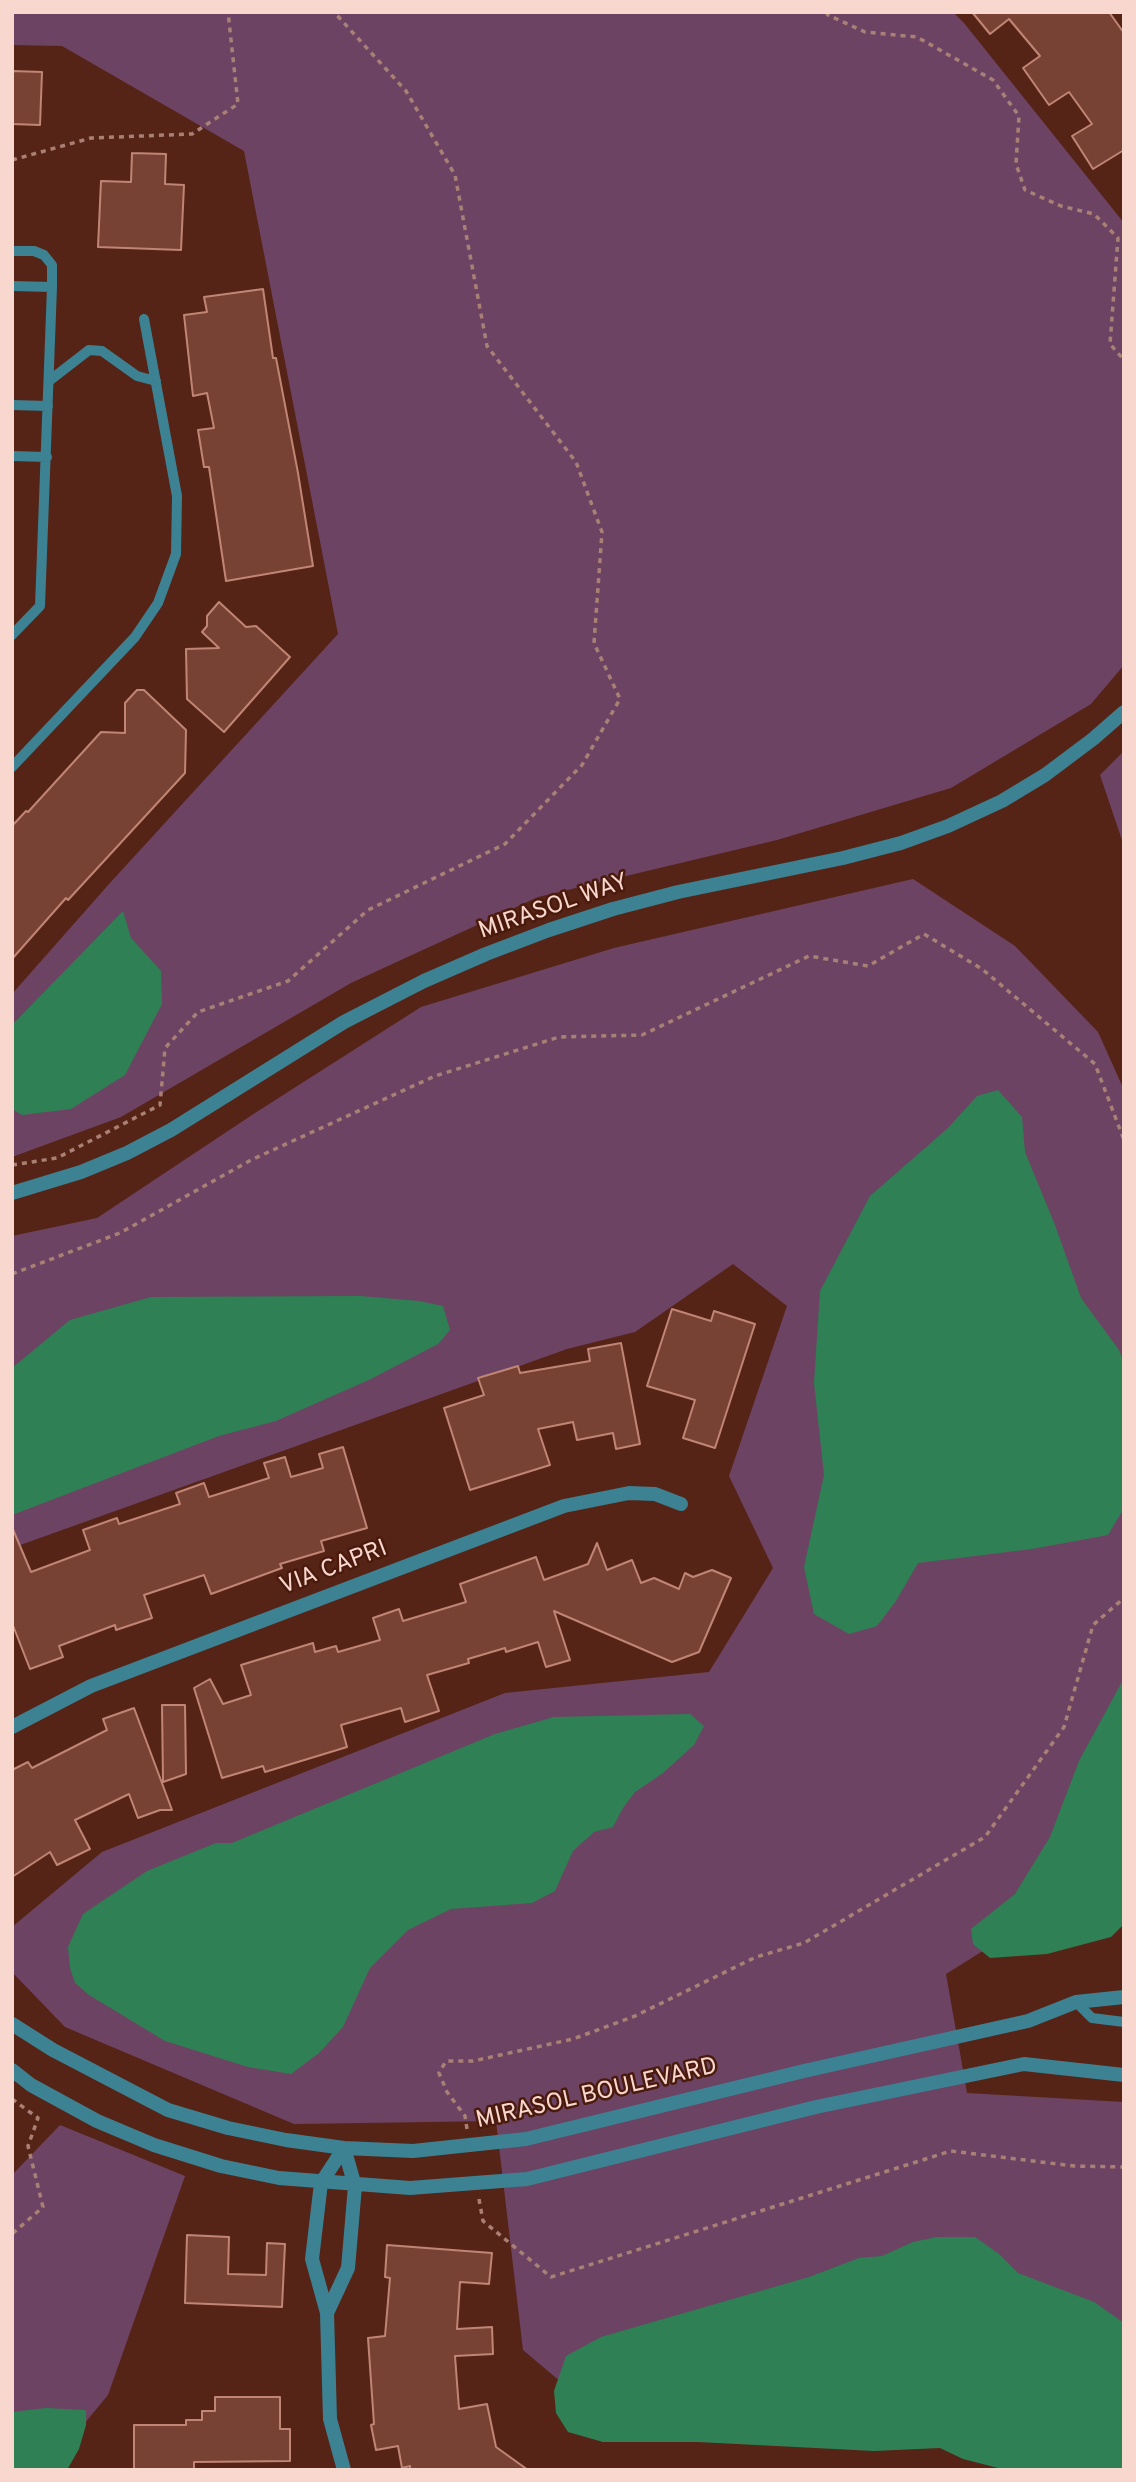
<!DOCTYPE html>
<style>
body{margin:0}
#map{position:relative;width:1136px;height:2482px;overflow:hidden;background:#562417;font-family:Overpass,sans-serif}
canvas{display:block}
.frame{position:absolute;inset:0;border:14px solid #f8d7ce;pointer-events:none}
</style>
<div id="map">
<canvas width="1136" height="2482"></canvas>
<div class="frame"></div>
</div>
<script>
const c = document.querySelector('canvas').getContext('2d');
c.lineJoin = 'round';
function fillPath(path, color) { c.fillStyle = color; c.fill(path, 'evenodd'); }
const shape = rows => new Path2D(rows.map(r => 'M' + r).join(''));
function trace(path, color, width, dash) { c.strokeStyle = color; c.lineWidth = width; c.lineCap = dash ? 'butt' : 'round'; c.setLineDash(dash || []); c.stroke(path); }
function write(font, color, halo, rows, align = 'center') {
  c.font = font + ' Overpass,sans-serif'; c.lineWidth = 5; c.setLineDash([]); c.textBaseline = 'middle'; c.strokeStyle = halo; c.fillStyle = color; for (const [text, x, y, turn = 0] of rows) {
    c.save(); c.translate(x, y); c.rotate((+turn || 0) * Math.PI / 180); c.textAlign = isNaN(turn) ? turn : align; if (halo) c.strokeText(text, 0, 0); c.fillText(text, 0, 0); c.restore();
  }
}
fillPath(shape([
 [12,12,953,12,964,23,1124,223,1124,665,1091,704,951,788,777,840,538,897,351,983,121,1117,12,1157,12,994,109,884,338,634,244,151,62,46,12,45],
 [1124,751,1124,846,1100,775],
 [913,879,1015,946,1098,1032,1124,1090,1124,1710,1018,1929,946,1974,967,2093,1124,2102,1124,2421,580,2398,523,2350,496,2121,294,2124,65,2027,12,1972,12,1927,102,1852,505,1693,709,1672,773,1568,729,1476,787,1306,733,1264,635,1332,567,1349,12,1548,12,1236,97,1218,255,1113,421,1007,614,948],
 [60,2125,185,2176,108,2395,46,2470,12,2470,12,2175]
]), '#6d4363');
fillPath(shape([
 [123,911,131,938,161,971,162,1004,125,1075,71,1109,22,1115,12,1109,12,1025],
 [998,1090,1022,1117,1025,1152,1055,1225,1081,1298,1119,1350,1124,1363,1124,1508,1108,1535,1032,1549,918,1563,896,1601,877,1626,849,1634,814,1614,804,1567,824,1475,814,1383,820,1291,870,1196,948,1128,977,1096],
 [360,1296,419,1301,443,1306,450,1330,438,1344,371,1379,276,1421,219,1436,12,1515,12,1368,70,1320,151,1297],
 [1124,1678,1124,1924,1111,1937,1047,1954,990,1958,973,1944,971,1929,1015,1894,1050,1837,1079,1761],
 [690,1714,704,1726,694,1745,663,1773,635,1792,623,1808,613,1827,594,1832,573,1851,555,1891,532,1903,451,1909,408,1930,370,1968,343,2027,319,2053,291,2074,248,2067,165,2041,89,1995,75,1983,70,1968,68,1947,83,1914,147,1871,216,1843,232,1843,495,1734,554,1717],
 [937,2237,975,2237,999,2254,1018,2273,1094,2302,1124,2323,1124,2470,1006,2470,963,2459,940,2448,874,2451,698,2442,603,2442,568,2432,556,2413,554,2391,566,2356,601,2337,809,2277,859,2258,882,2256,913,2242],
 [46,2408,86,2410,86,2425,79,2449,67,2470,12,2470,12,2412]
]), '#2f8054');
const building = shape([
 [972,12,1109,12,1124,33,1124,150,1093,169,1072,136,1092,124,1069,92,1049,105,1023,68,1040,56,1009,19,990,34,972,12],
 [12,71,42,72,40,125,12,124,12,71],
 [132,153,166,154,165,184,184,185,181,250,98,247,101,181,131,182,132,153],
 [263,289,273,358,276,358,298,473,313,566,226,581,209,467,204,467,198,430,214,428,207,393,193,396,184,315,207,312,204,297,263,289],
 [219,602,246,627,256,626,290,657,224,732,187,699,186,649,219,648,202,632,207,626,207,616,219,602],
 [137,690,144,690,186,730,185,773,68,900,66,898,12,959,12,826,26,811,28,812,101,732,125,733,125,703,137,690],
 [672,1309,711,1321,714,1311,755,1324,715,1448,683,1438,695,1400,647,1386,672,1309],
 [621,1343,640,1444,616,1449,613,1433,577,1440,573,1422,538,1429,550,1465,470,1490,444,1408,484,1395,478,1378,518,1366,520,1373,590,1361,588,1349,621,1343],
 [343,1447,367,1528,321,1541,324,1551,280,1564,282,1568,211,1594,204,1575,144,1595,152,1618,116,1630,115,1625,59,1646,63,1657,30,1669,12,1623,12,1527,31,1572,90,1550,83,1530,117,1518,119,1524,180,1504,176,1493,204,1483,209,1497,269,1478,264,1463,285,1457,291,1477,323,1468,319,1454,343,1447],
 [597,1543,607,1570,632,1560,641,1583,654,1578,679,1589,685,1573,693,1577,712,1570,731,1578,699,1652,672,1662,554,1611,570,1660,546,1667,538,1642,506,1652,505,1648,468,1659,469,1663,427,1675,439,1711,405,1722,401,1708,341,1725,347,1747,265,1772,263,1766,222,1778,194,1688,210,1679,223,1704,251,1695,241,1665,313,1643,315,1652,336,1646,338,1652,380,1640,373,1618,399,1609,403,1621,466,1602,460,1584,536,1557,544,1580,588,1564,597,1543],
 [162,1705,185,1705,186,1774,163,1782,162,1705],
 [134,1708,172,1810,160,1810,138,1818,129,1794,75,1820,90,1849,57,1865,50,1852,12,1877,12,1770,28,1762,32,1768,107,1730,103,1719,134,1708],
 [187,2235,229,2237,228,2274,266,2275,267,2243,285,2244,282,2307,185,2303,187,2235],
 [387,2245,492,2253,489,2284,460,2282,457,2329,492,2327,493,2354,455,2356,459,2409,487,2404,496,2447,528,2470,410,2470,410,2466,402,2468,398,2446,376,2450,371,2425,374,2424,368,2338,385,2336,390,2278,385,2277,387,2245],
 [215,2397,280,2397,280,2429,290,2429,290,2461,194,2462,194,2470,134,2470,134,2425,186,2425,186,2420,202,2420,202,2411,215,2411,215,2397]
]);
fillPath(building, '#774234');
trace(building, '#c08575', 2);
trace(shape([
 [826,12,828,15,865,32,917,37,993,80,1019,116,1016,164,1025,190,1061,206,1094,214,1118,238,1110,344,1124,360],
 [12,160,91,138,192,134,238,104,228,12],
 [12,1165,57,1158,160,1105,165,1048,198,1012,288,981,368,910,505,844,582,765,620,699,594,643,602,532,576,462,487,346,455,175,406,91,334,12],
 [12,1274,120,1233,251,1160,435,1076,559,1037,642,1035,809,956,868,966,924,934,982,969,1095,1064,1124,1140],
 [12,2099,38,2118,28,2146,43,2207,12,2234],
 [467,2129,465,2116,447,2092,439,2073,446,2061,473,2061,573,2039,635,2016,756,1957,804,1943,985,1837,1064,1727,1093,1625,1124,1598],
 [479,2199,483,2221,551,2277,951,2151,1074,2166,1124,2167]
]), '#a98075', 3.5, [5, 5]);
trace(shape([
 [12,251,34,251,44,255,52,265,52,287],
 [12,286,52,287,40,606,12,635],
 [49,381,89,350,102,351,137,376,156,381],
 [12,405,48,406],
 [12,456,47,457],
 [12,767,135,637,158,603,176,554,177,496,144,319],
 [1076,2002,1092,2018,1124,2022]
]), '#3c8293', 10);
trace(shape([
 [12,1193,81,1172,127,1153,171,1130,344,1022,424,981,486,954,549,930,613,909,678,892,843,858,901,843,948,826,1002,801,1045,775,1093,739,1124,712],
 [12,1727,91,1686,564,1506,629,1493,655,1494,681,1504],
 [12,2024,53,2050,168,2110,228,2128,286,2140,344,2148,413,2151,526,2139,804,2071,1028,2021,1076,2002,1124,1997],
 [12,2070,31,2085,97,2121,154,2145,221,2166,279,2178,410,2188,527,2179,816,2107,1024,2064,1124,2075],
 [327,2313,348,2268,355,2186,344,2148],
 [344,2470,330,2419,327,2313,312,2259,321,2183,344,2148]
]), '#3c8293', 14);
write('24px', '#f8d7ce', '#4a1a0d', [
 ["MIRASOL WAY",554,908,-19],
 ["VIA CAPRI",334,1569,-21],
 ["MIRASOL BOULEVARD",597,2095,-13]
]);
</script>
